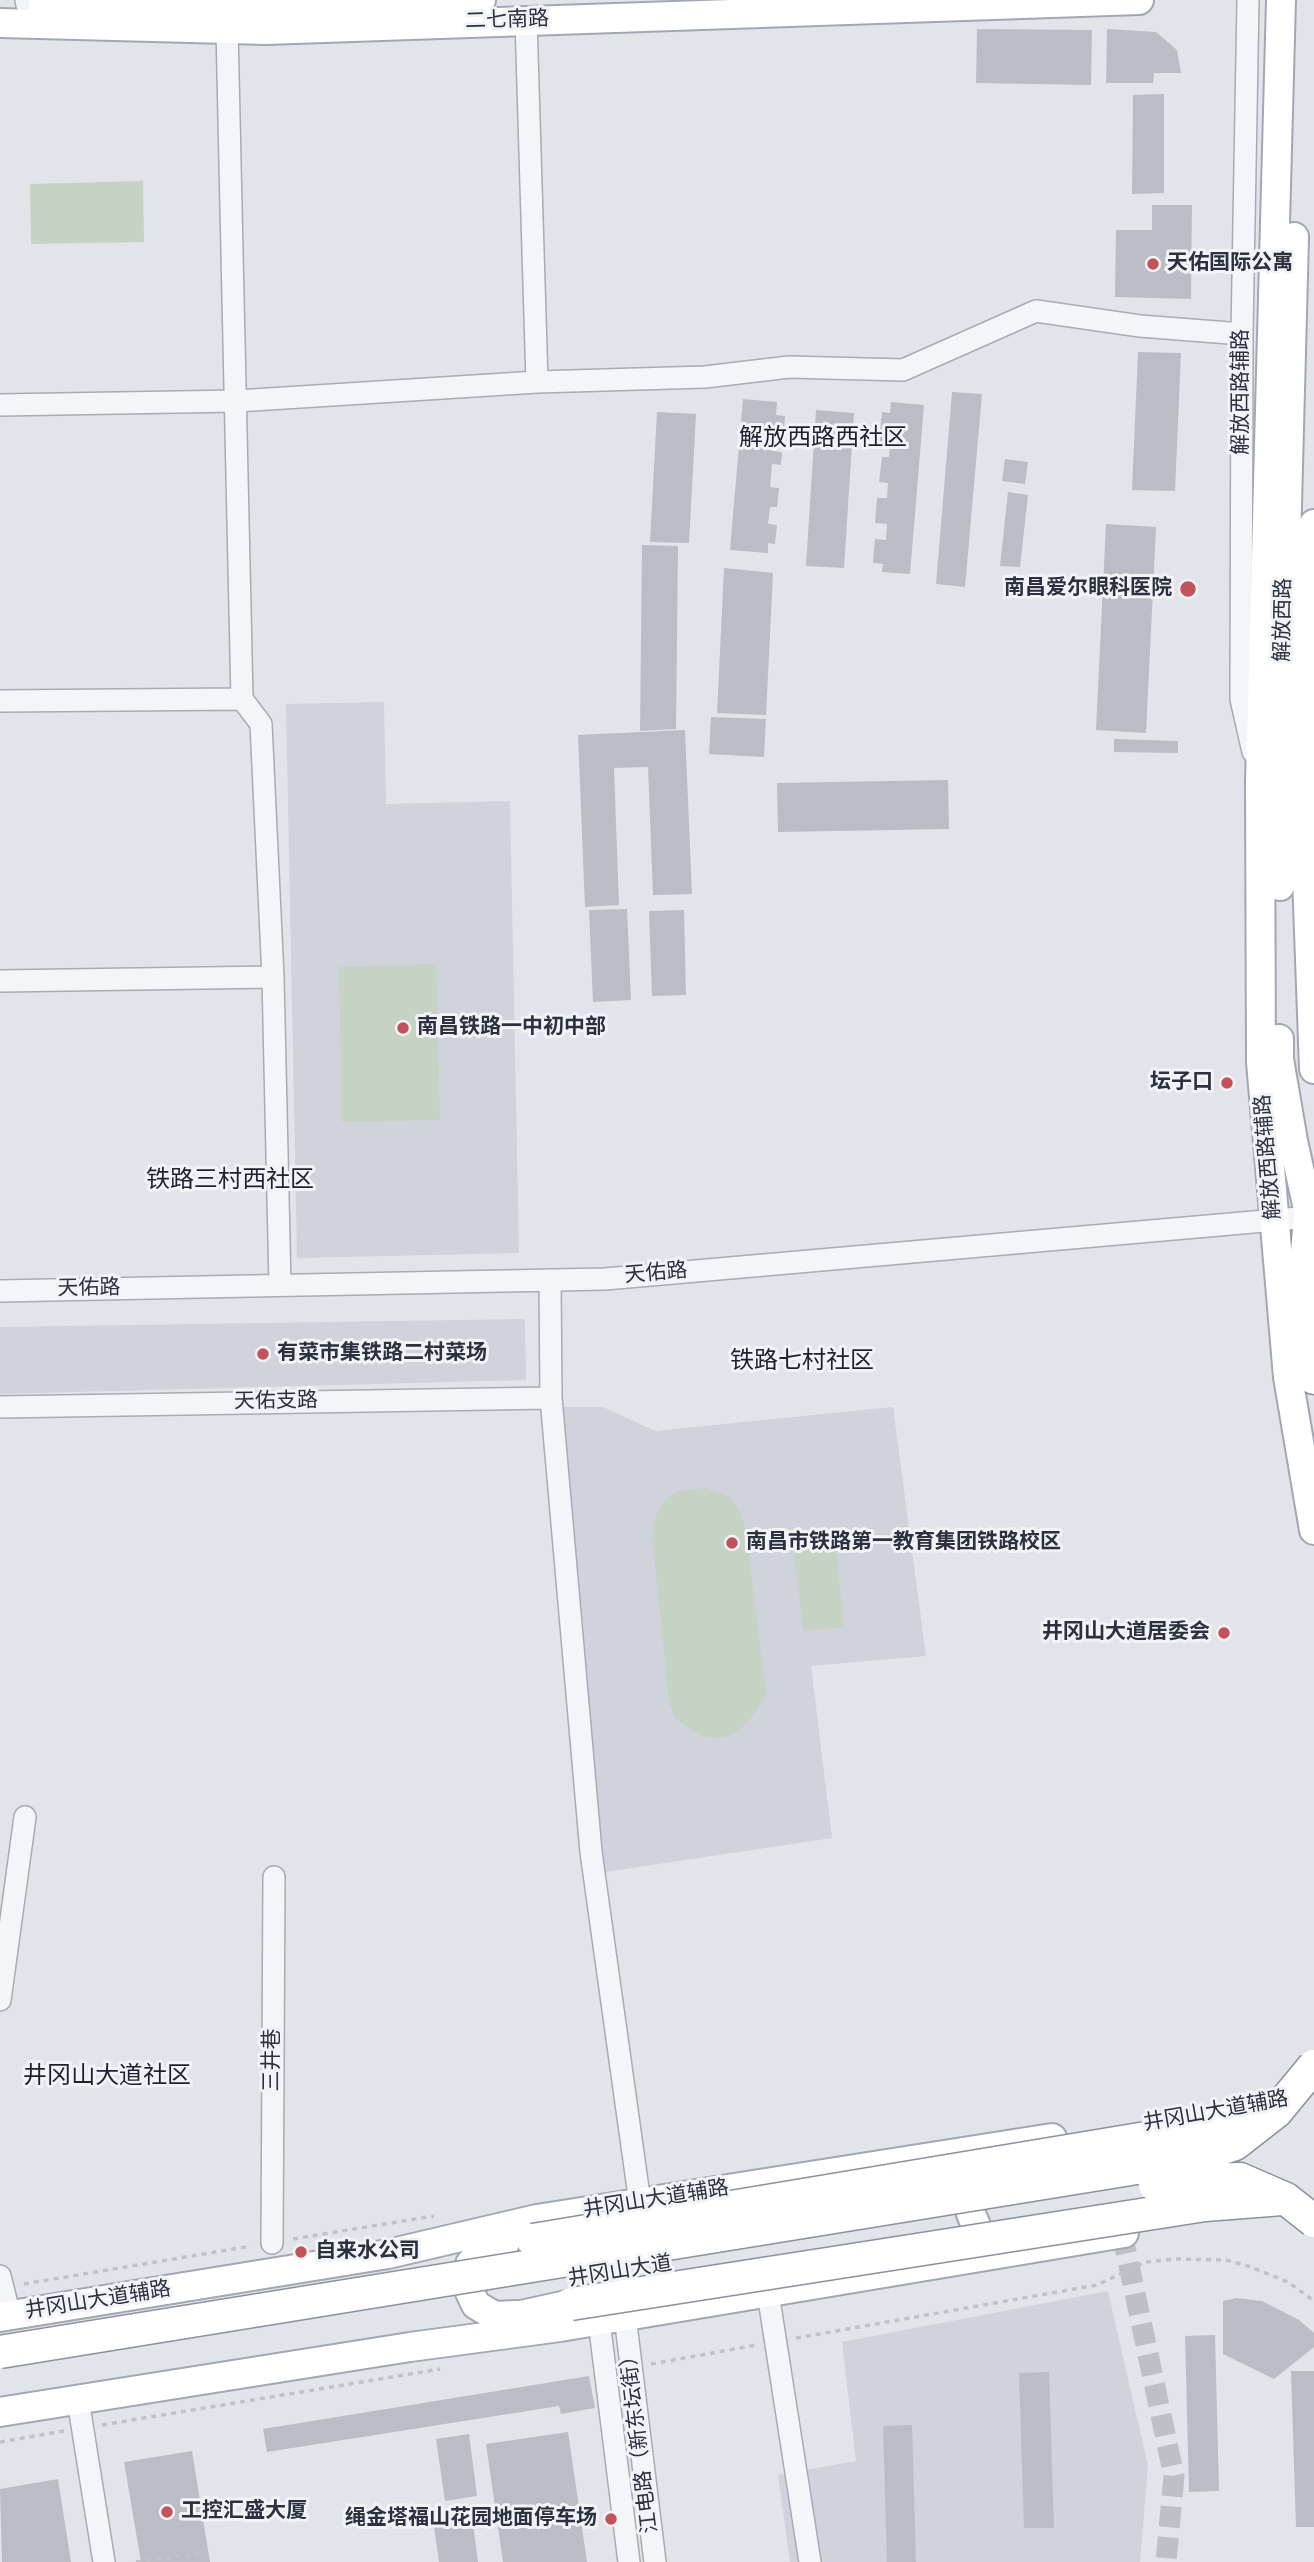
<!DOCTYPE html>
<meta charset="utf-8">
<style>
body{margin:0}
canvas{display:block;background:#e2e4e9}
</style>
<canvas width="1314" height="2562"></canvas>
<script>
const c = document.querySelector('canvas').getContext('2d');
c.lineJoin = 'round';
function fillPath(path, color) { c.fillStyle = color; c.fill(path, 'evenodd'); }
const shape = rows => new Path2D(rows.map(r => 'M' + r).join(''));
function trace(path, color, width, dash) { c.strokeStyle = color; c.lineWidth = width; c.lineCap = dash ? 'butt' : 'round'; c.setLineDash(dash || []); c.stroke(path); }
function write(font, color, halo, rows, align = 'center') {
  c.font = font + ' "Titillium Web","Noto Sans SC",sans-serif'; c.lineWidth = 6; c.setLineDash([]); c.textBaseline = 'middle'; c.strokeStyle = halo; c.fillStyle = color; for (const [text, x, y, turn = 0] of rows) {
    c.save(); c.translate(x, y); c.rotate((+turn || 0) * Math.PI / 180); c.textAlign = isNaN(turn) ? turn : align; if (halo) c.strokeText(text, 0, 0); c.fillText(text, 0, 0); c.restore();
  }
}
fillPath(shape([
 [384,702,386,804,510,801,519,1253,297,1258,286,704],
 [525,1319,526,1380,0,1394,0,1327],
 [540,1407,603,1407,655,1431,893,1407,926,1656,811,1666,832,1838,585,1875],
 [1108,2291,1148,2466,1140,2562,790,2562,778,2475,856,2461,842,2342]
]), '#d0d3db');
fillPath(shape([
 [143,181,144,242,31,244,30,184],
 [436,964,440,1120,342,1122,339,967],
 [706,1488,727,1495,739,1509,746,1529,766,1695,751,1718,739,1730,726,1737,715,1738,701,1736,688,1728,675,1718,669,1703,652,1535,656,1516,662,1505,671,1496,679,1491],
 [835,1538,844,1627,803,1631,793,1542]
]), '#c6d2c4');
fillPath(shape([
 [977,29,1092,30,1091,85,976,83],
 [1107,29,1156,32,1177,50,1181,73,1154,73,1153,83,1106,83],
 [1164,94,1164,193,1132,194,1133,95],
 [1152,205,1192,205,1191,299,1115,297,1116,230,1152,230],
 [1138,352,1181,353,1175,491,1132,490],
 [952,392,982,394,965,587,936,584],
 [743,399,777,402,776,415,785,416,784,431,773,430,772,451,782,452,781,465,772,464,770,487,779,488,777,507,770,507,768,524,777,525,775,544,768,543,768,553,730,550],
 [891,402,924,405,910,574,882,572,883,564,873,563,875,539,886,540,887,524,875,523,877,498,887,498,888,483,879,482,882,457,889,457,890,445,879,444,882,412,890,413],
 [816,410,854,413,844,568,806,566],
 [657,412,696,414,689,543,650,542],
 [1005,459,1028,462,1025,484,1002,481],
 [1008,492,1028,495,1020,567,1000,566],
 [1106,524,1156,527,1146,733,1096,730],
 [642,545,678,546,676,729,640,731],
 [724,568,773,573,766,715,717,713],
 [711,717,766,719,764,757,709,754],
 [685,730,692,894,653,895,648,767,614,768,619,905,585,907,578,735],
 [1114,739,1178,741,1178,753,1114,752],
 [948,780,949,829,778,832,777,783],
 [627,909,631,1000,593,1002,589,910],
 [684,910,686,995,652,996,649,911],
 [1236,2298,1262,2301,1299,2320,1314,2333,1314,2347,1274,2379,1223,2354,1223,2301],
 [1215,2335,1219,2491,1189,2492,1185,2336],
 [1291,2371,1314,2371,1314,2527,1296,2527],
 [1049,2372,1054,2528,1024,2528,1019,2373],
 [589,2376,595,2408,561,2414,559,2406,267,2452,263,2429],
 [912,2425,916,2562,887,2562,883,2426],
 [568,2432,587,2562,503,2562,486,2444],
 [469,2434,477,2496,445,2501,436,2439],
 [192,2451,210,2562,141,2562,124,2462],
 [58,2479,71,2562,2,2562,0,2489],
 [471,2508,478,2562,439,2562,432,2513]
]), '#babdc5');
trace(shape([
 [1122,2233,1174,2476,1166,2562]
]), '#bec0c7', 21, [21, 10]);
const minor = shape([
 [26,0,27,5],
 [1248,0,1242,334,1241,699,1253,752],
 [227,29,242,699,261,724,273,977,280,1285],
 [537,382,705,377,789,367,903,370,1036,311,1140,326,1242,334],
 [0,405,237,401,537,382,526,20],
 [0,701,242,699],
 [0,981,273,977],
 [550,1280,551,1398,591,1852,640,2203],
 [0,1291,605,1279,1310,1217],
 [0,1407,551,1398],
 [0,2000,25,1817],
 [272,2243,274,1877],
 [0,2276,10,2316],
 [768,2293,810,2562],
 [625,2316,655,2562],
 [599,2321,629,2562],
 [78,2400,104,2562]
]);
const major = shape([
 [1281,0,1260,782,1261,1062,1288,1377,1314,1530],
 [43,5,248,8,481,0],
 [0,23,266,30,1139,0],
 [1314,524,1306,849,1314,1069],
 [1280,886,1281,735,1294,237],
 [1279,1039,1279,1059,1293,1141,1314,1236],
 [972,2173,968,2196,971,2214,978,2230,991,2244,1003,2252],
 [505,2243,484,2248,470,2264,467,2286,476,2305,495,2316,516,2315],
 [0,2317,388,2254,537,2219,1052,2138],
 [503,2319,571,2304],
 [0,2412,410,2347,560,2327,1124,2233]
]);
const highway = shape([
 [1310,1217,1302,1309,1314,1378]
]);
trace(minor, '#a8abb3', 24);
trace(major, '#a2a8b3', 32);
trace(highway, '#8b919e', 35);
trace(shape([
 [293,2239,434,2216],
 [24,2284,251,2246],
 [796,2338,1097,2285,1145,2262,1176,2259,1226,2260,1251,2267,1288,2282,1314,2301],
 [651,2364,757,2345],
 [102,2425,440,2369],
 [0,2442,64,2431],
 [136,2562,199,2554]
]), '#c0c2c8', 3.5, [5, 5]);
trace(minor, '#f4f5f8', 21);
trace(major, '#fff', 28);
trace(highway, '#fff', 32);
const highwayBridge = shape([
 [1155,2185,1189,2180,1240,2179,1286,2199,1314,2221],
 [533,2240,1188,2131,1268,2114],
 [571,2304,1205,2205,1282,2199],
 [0,2352,1186,2160,1235,2144,1276,2112,1314,2066]
]);
trace(highwayBridge, '#8b919e', 35, []);
trace(highwayBridge, '#fff', 32);
for (const [x, y, r, color] of [
 [1153,264,7,"#c1545b"],
 [1188,589,9,"#c1545b"],
 [403,1028,7,"#c1545b"],
 [1227,1083,7,"#c1545b"],
 [263,1354,7,"#c1545b"],
 [732,1543,7,"#c1545b"],
 [1224,1633,7,"#c1545b"],
 [301,2252,7,"#c1545b"],
 [167,2512,7,"#c1545b"],
 [611,2519,7,"#c1545b"]
]) { const dot = new Path2D(); dot.arc(x, y, r, 0, 2 * Math.PI); c.fillStyle = color; c.fill(dot); trace(dot, '#f1f3f6', 2.5); }
write('21px', '#2c313f', '#f1f3f6', [
 ["二七南路",507,21,-2],
 ["解放西路辅路",1242,392,-90],
 ["解放西路",1284,620,-89],
 ["解放西路辅路",1269,1157,-95],
 ["天佑路",656,1274,-5],
 ["天佑路",89,1289,-1],
 ["天佑支路",276,1402,-1],
 ["三井巷",273,2060,-90],
 ["井冈山大道辅路",1216,2112,-10],
 ["井冈山大道辅路",656,2200,-9],
 ["井冈山大道",620,2272,-9],
 ["井冈山大道辅路",98,2301,-9],
 ["江电路（新东坛街）",640,2439,-97]
]);
write('bold 21px', '#2c313f', '#f1f3f6', [
 ["天佑国际公寓",1167,264],
 ["南昌爱尔眼科医院",1172,589,"right"],
 ["南昌铁路一中初中部",417,1028],
 ["坛子口",1213,1083,"right"],
 ["有菜市集铁路二村菜场",277,1354],
 ["南昌市铁路第一教育集团铁路校区",746,1543],
 ["井冈山大道居委会",1210,1633,"right"],
 ["自来水公司",315,2252],
 ["工控汇盛大厦",181,2512],
 ["绳金塔福山花园地面停车场",597,2519,"right"]
], 'left');
write('24px', '#1e2230', '#f1f3f6', [
 ["解放西路西社区",823,439],
 ["铁路三村西社区",230,1181],
 ["铁路七村社区",802,1362],
 ["井冈山大道社区",107,2077]
]);
</script>
